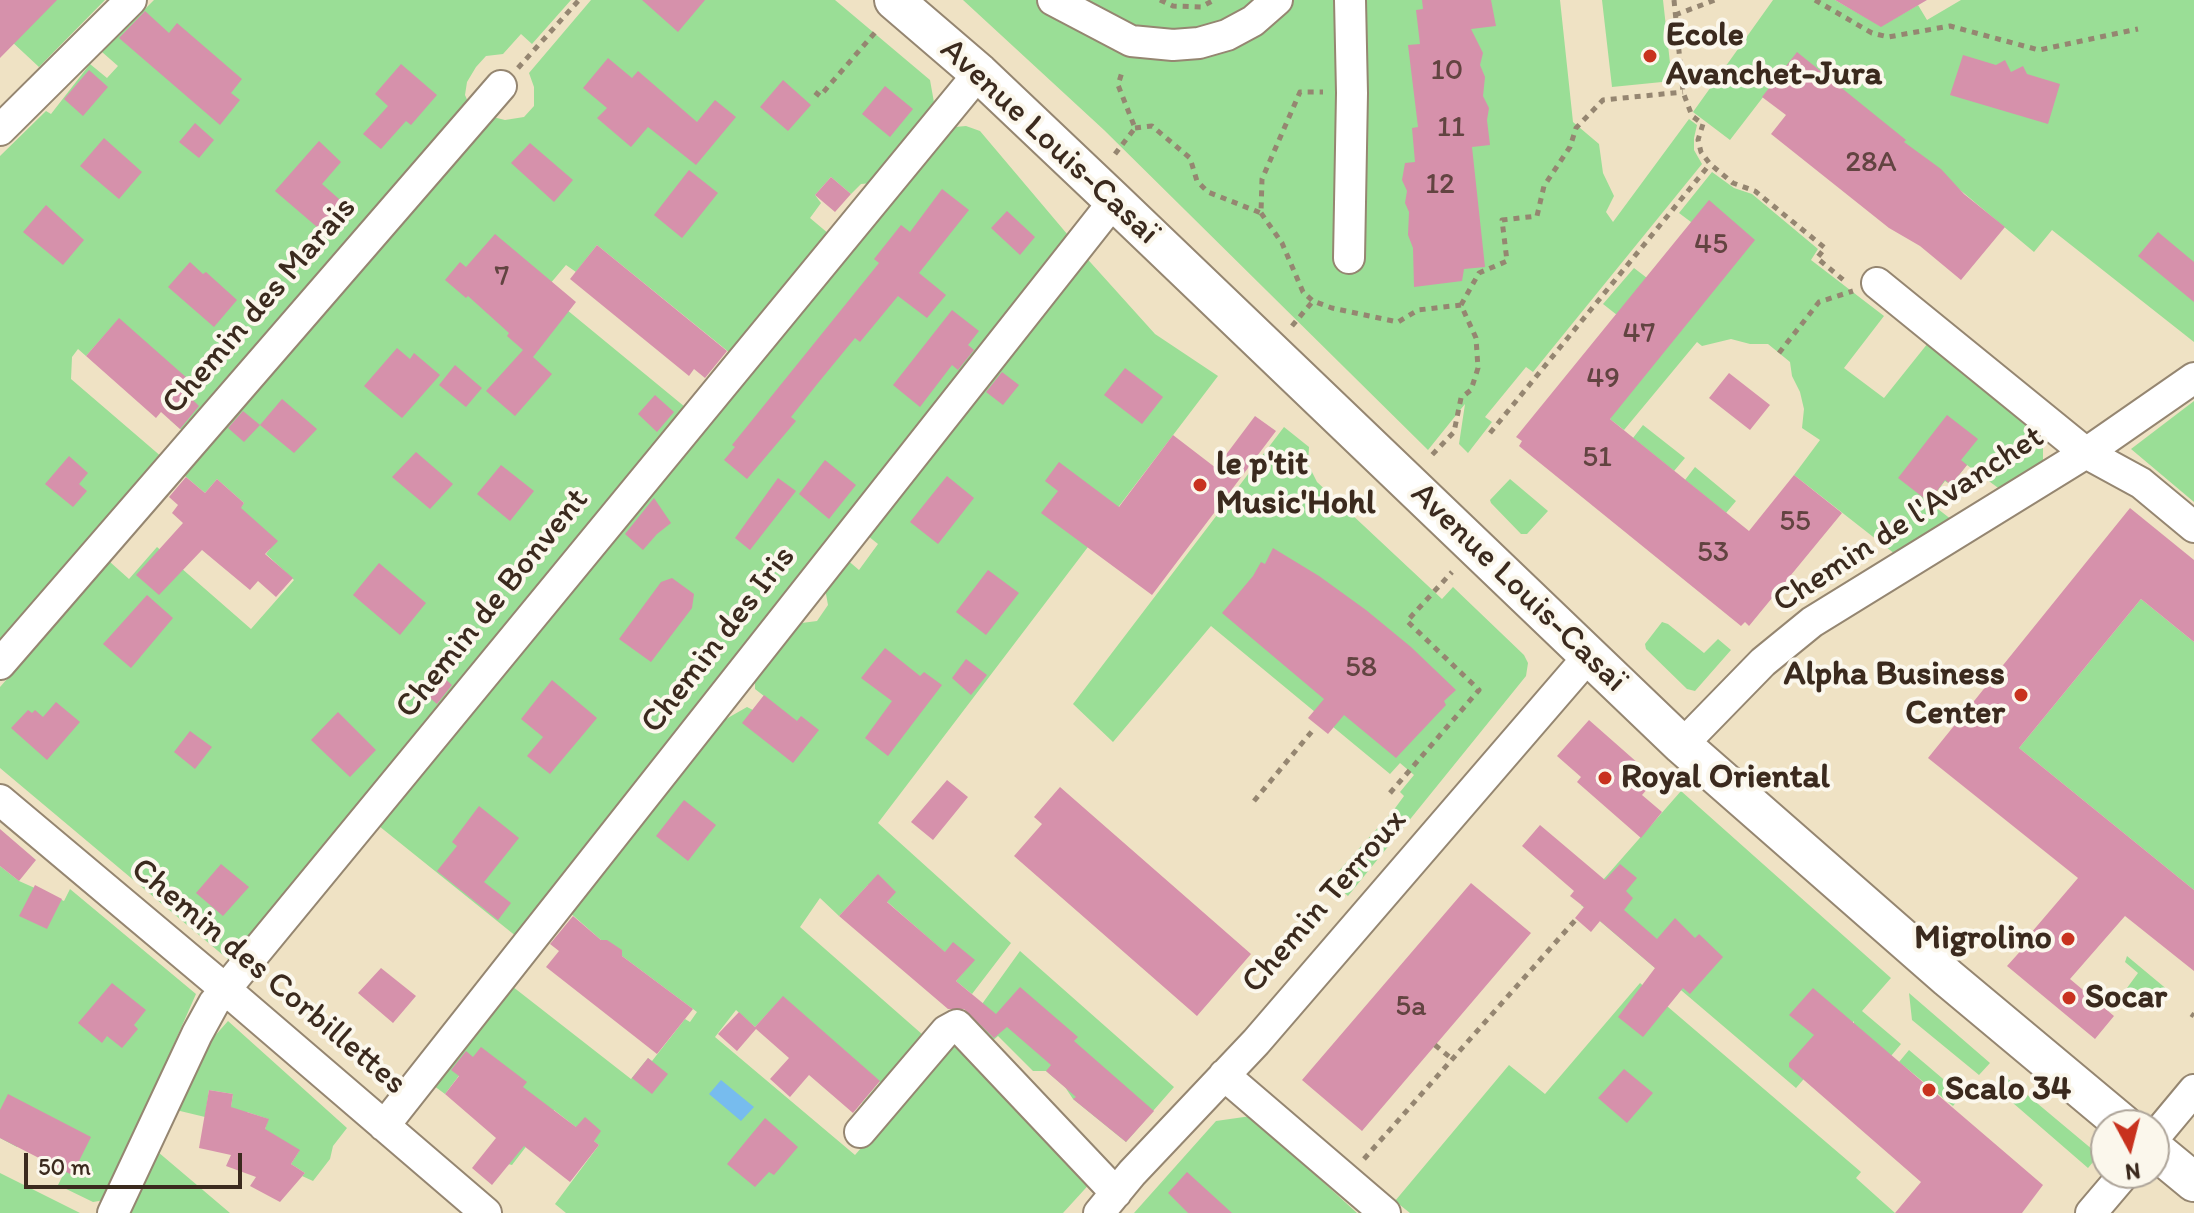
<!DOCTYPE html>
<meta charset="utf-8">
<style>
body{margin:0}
#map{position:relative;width:2194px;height:1213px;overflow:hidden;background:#efe2c4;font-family:Itim,sans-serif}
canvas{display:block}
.north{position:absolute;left:2090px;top:1109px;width:80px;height:80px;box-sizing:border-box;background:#fbf7ec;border:2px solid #aea59a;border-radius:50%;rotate:173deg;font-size:22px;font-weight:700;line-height:32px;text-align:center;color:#3b2a1e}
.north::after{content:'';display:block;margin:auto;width:28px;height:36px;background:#c8321e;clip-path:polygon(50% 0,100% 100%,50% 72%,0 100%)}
.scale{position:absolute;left:24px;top:1153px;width:218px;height:36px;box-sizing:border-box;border:4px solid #3b2a1e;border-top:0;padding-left:10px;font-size:24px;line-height:28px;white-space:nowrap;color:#3b2a1e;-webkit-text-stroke:6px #fbf7ec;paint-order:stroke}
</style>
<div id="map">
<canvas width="2194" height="1213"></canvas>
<div class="north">N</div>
<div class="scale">50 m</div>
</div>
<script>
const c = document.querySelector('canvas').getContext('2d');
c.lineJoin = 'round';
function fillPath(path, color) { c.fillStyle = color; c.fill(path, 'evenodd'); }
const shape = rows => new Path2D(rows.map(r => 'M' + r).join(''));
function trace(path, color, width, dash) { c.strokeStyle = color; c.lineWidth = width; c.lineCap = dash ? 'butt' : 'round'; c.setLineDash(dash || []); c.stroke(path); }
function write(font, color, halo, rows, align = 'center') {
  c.font = font + ' Itim,sans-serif'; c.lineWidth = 8; c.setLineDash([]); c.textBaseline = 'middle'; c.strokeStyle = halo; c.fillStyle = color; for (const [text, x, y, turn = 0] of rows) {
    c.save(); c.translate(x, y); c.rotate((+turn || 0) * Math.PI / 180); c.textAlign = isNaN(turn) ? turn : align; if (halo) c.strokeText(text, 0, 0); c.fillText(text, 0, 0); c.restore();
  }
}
fillPath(shape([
 [0,0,105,0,39,67,10,40],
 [154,0,571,0,532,44,521,34,503,54,486,56,476,67,467,82,465,95,469,104,184,432,170,420,190,398,110,329,86,356,78,349,72,357,71,379,163,458,0,647,0,156,46,111,51,114,90,64,107,78,118,66,102,52],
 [591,0,835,0,930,80,935,108,873,183,861,184,851,194,831,177,815,195,821,203,810,218,829,234,730,353,597,245,576,272,566,265,544,291,685,407,230,961,0,768,0,687,110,562,129,579,157,547,251,629,294,580,266,554,270,549,233,518,244,503,217,479,205,493,185,476,493,117,505,120,524,117,534,106,534,87,529,73],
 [963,0,1560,0,1573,122,1599,144,1603,173,1614,196,1606,212,1613,222,1689,119,1697,125,1694,138,1694,150,1702,164,1533,372,1526,367,1485,417,1492,422,1468,453,1459,444,1465,404,1428,450,1104,130],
 [1602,0,1663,0,1672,81,1612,87],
 [1773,0,1835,0,1881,26,1918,5,1927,20,1961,0,2194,0,2194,342,2052,230,2034,252,1797,53,1730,140,1693,112],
 [966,126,980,131,1073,241,522,941,379,826,942,135,955,127],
 [1712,172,1734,188,1752,194,1818,249,1811,260,1884,316,1844,368,1884,398,1928,343,2043,434,2043,466,2001,490,1967,465,1951,485,1945,481,1929,502,1952,520,1895,554,1794,475,1820,440,1802,428,1804,409,1800,392,1792,376,1790,362,1768,344,1750,344,1731,339,1702,346,1697,342,1624,430,1610,419,1691,222,1679,213],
 [1082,253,1155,334,1218,376,878,823,1011,943,972,994,956,981,965,970,868,885,839,916,820,898,800,927,923,1035,869,1109,862,1103,880,1082,783,997,755,1027,736,1010,715,1037,855,1155,959,1035,1094,1179,1063,1213,566,1213,555,1204,599,1145,554,1110,512,1165,508,1164,532,1104,473,1057,445,1094,430,1083,508,983,631,1079,648,1058,652,1061,685,1019,690,1022,697,1012,622,956,621,950,601,940,568,911,719,723,747,707,753,710,764,696,755,689,755,676,794,624,817,621,828,605,824,583,845,558,859,570,878,544,868,536,906,490,905,477],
 [1634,268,1647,278,1617,315,1603,304],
 [2194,401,2194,502,2131,449],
 [1643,425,1685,458,1674,471,1633,438],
 [1284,427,1309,447,1308,464,1317,482,1442,599,1453,587,1524,655,1528,663,1526,676,1348,896,1336,885,1337,873,1393,811,1404,796,1400,792,1414,775,1400,763,1390,774,1211,626,1113,742,1073,704],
 [1695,467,1736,501,1726,513,1685,480],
 [1510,479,1548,511,1527,534,1521,534,1491,503,1490,500],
 [2141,599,2194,642,2194,890,2019,748],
 [1662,622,1668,624,1704,653,1718,639,1731,650,1695,691,1687,689,1646,649,1645,644],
 [1681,791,1891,978,1862,1011,1901,1044,1891,1056,1854,1024,1854,1021,1796,1088,1581,905],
 [0,866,19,881,64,901,70,889,196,994,105,1200,93,1202,58,1185,65,1171,33,1116,17,1147,0,1138],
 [1020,951,1174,1087,1126,1142,1073,1099,1065,1087,1046,1071,1033,1071,998,1036,989,1044,972,1026,972,1018],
 [2127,956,2169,991,2156,1005,2150,1007,2127,988,2138,973,2125,962],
 [1640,983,1861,1172,1856,1178,1895,1213,1410,1213,1395,1201,1509,1065,1545,1094],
 [1909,993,1990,1063,1979,1075,1912,1020],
 [228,1021,347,1128,333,1146,330,1159,313,1181,302,1176,305,1173,291,1164,299,1151,263,1136,268,1119,247,1112,230,1112,233,1094,209,1090,205,1117,176,1110,205,1047],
 [1909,1050,1962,1095,1953,1106,1899,1062],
 [2007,1078,2099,1155,2088,1168,1998,1090],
 [1251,1116,1357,1213,1134,1213,1216,1121],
 [158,1152,230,1213,130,1213],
 [0,1173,80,1213,0,1213]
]), '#9ade96');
fillPath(shape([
 [721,1080,754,1107,741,1121,709,1094]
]), '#77bcee');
fillPath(shape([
 [0,0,57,0,0,58],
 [642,0,705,0,678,32],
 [1422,0,1491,0,1496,26,1471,29,1483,53,1480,65,1485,77,1483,96,1489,108,1487,120,1490,145,1472,147,1485,267,1464,269,1462,281,1414,287,1413,248,1408,235,1409,212,1405,203,1407,191,1402,180,1405,163,1415,162,1412,128,1418,127,1408,45,1420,44,1416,10,1423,9],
 [1835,0,1927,0,1881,27],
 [145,11,169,33,177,23,242,79,231,93,240,100,220,125,119,38],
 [1797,52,1906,140,1904,142,1941,169,1964,194,2005,227,1961,280,1920,246,1889,228,1771,134,1786,115,1762,97],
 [1963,55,1996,65,2005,60,2011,72,2023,66,2027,74,2060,84,2048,124,1950,95],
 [608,58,632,78,638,71,697,122,715,100,736,117,696,165,648,127,631,147,597,118,607,108,583,88],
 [401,64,437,95,411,125,406,121,381,149,363,134,388,106,375,94],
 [89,70,108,87,83,116,64,99],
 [783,80,811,105,788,131,760,107],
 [885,86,913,109,890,137,862,114],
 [195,123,214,140,199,158,179,142],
 [104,138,142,172,119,199,80,166],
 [319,141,341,162,322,184,347,206,324,233,275,191],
 [530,143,573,180,554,202,511,163],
 [689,170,718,193,682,238,654,215],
 [831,177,851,194,835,212,815,195],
 [942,189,969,210,919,273,946,295,927,318,898,296,860,342,855,338,818,383,791,417,796,421,747,479,724,460,735,447,732,445,879,263,874,259,901,225,910,232],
 [1709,200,1755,240,1610,419,1749,531,1794,475,1842,513,1749,626,1745,622,1741,626,1519,446,1522,441,1516,437],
 [46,205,84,240,63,265,23,232],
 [1007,211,1035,237,1020,255,991,228],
 [2158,232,2194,262,2194,302,2138,256],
 [495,234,576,302,533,357,552,374,515,416,486,391,523,350,507,336,509,333,468,296,466,298,445,280,460,262,466,267],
 [597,245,727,351,705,378,694,369,689,376,570,279],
 [190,262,203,274,206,272,237,300,214,327,168,287],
 [952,310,979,331,968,345,974,350,958,370,952,365,920,407,893,385],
 [119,318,196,386,188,395,199,406,180,429,161,412,156,418,86,356],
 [397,348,410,359,414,353,440,375,402,418,364,386],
 [455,365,482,388,466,407,439,385],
 [1125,368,1163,397,1142,424,1104,395],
 [1002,372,1019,385,1003,405,986,392],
 [1729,373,1770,405,1750,430,1709,398],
 [655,395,674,412,657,432,638,414],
 [282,399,317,429,294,453,260,425],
 [243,411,260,425,244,442,228,428],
 [1947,415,1978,439,1961,460,1967,465,1951,485,1945,480,1929,502,1898,478],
 [1255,416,1276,431,1152,595,1041,513,1058,491,1045,481,1059,462,1119,507,1173,435,1216,468],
 [416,452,453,484,430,509,392,477],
 [69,456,88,473,79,484,87,491,73,507,45,484],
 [825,460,856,485,829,519,799,494],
 [501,465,534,491,510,521,477,494],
 [947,476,974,498,938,544,910,522],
 [186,477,205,493,217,479,244,503,241,508,278,541,265,554,293,578,276,597,258,581,250,590,202,550,159,595,136,575,183,523,172,513,178,505,169,497],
 [778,478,796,491,750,550,735,538],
 [654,498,671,523,657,534,643,550,625,534],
 [2130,508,2194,560,2194,642,2141,599,2019,748,2194,890,2194,971,2125,916,2070,979,2114,1016,2095,1039,2007,966,2034,936,2031,933,2078,878,1928,758],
 [1273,548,1319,576,1366,610,1411,647,1456,690,1444,701,1446,705,1396,758,1344,715,1328,734,1308,718,1324,699,1222,613,1253,576,1261,562,1265,564],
 [379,563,426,603,400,635,353,595],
 [988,570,1019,593,986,635,956,612],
 [672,578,694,594,692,608,651,662,619,639,661,582],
 [147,595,173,618,131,668,103,644],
 [885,648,920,676,924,672,942,685,888,756,865,738,892,701,861,678],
 [966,659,987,675,971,695,952,678],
 [434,669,452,685,437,704,418,688],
 [552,680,597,718,550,774,527,756,543,737,521,719],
 [764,695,797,721,801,716,819,730,793,763,742,723],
 [56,702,80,722,47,760,11,728,28,710,32,713,35,710,43,717],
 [338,712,376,750,350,777,311,740],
 [1589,720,1656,779,1642,795,1662,812,1641,838,1577,782,1581,777,1557,756],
 [190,731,212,747,195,769,174,752],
 [947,780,968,797,933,840,911,822],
 [1060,787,1251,954,1197,1016,1014,856,1042,824,1034,817],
 [684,800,716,825,688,861,656,836],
 [479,806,519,838,484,882,511,903,498,920,437,871,457,846,452,842],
 [1540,825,1605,880,1620,864,1637,878,1626,891,1633,898,1624,910,1657,939,1675,918,1695,938,1699,934,1723,957,1690,994,1683,988,1643,1037,1618,1017,1655,968,1600,921,1591,932,1575,918,1584,907,1570,896,1574,891,1522,846],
 [0,829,36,860,19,881,0,866],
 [221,864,249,887,223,916,196,893],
 [878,874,896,892,887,902,945,952,953,942,975,960,956,981,996,1014,1020,987,1078,1037,1074,1041,1154,1111,1126,1142,1073,1099,1076,1097,1046,1071,1051,1065,1007,1027,994,1038,964,1009,948,1009,839,916],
 [1471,883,1531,933,1362,1131,1302,1080],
 [35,885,62,899,47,929,19,916],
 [573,916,601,940,607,940,622,950,622,956,693,1009,657,1054,546,967,559,951,550,944],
 [381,968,416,996,393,1023,358,993],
 [112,983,146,1010,134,1025,138,1029,122,1048,107,1036,102,1043,78,1023],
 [1813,988,2043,1185,2022,1213,1895,1213,1921,1182,1789,1067,1789,1063,1814,1035,1789,1015],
 [783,996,880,1081,853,1113,809,1075,790,1097,770,1079,789,1058,756,1029,737,1051,718,1034,739,1012,755,1027],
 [481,1047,527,1082,523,1087,576,1127,585,1117,601,1131,594,1141,599,1145,570,1182,524,1146,492,1185,472,1168,496,1138,445,1094,459,1076,451,1070,466,1051,473,1057],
 [648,1058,668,1074,652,1094,632,1078],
 [1624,1069,1653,1093,1627,1123,1598,1098],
 [209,1090,233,1094,231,1107,269,1119,265,1129,300,1150,291,1164,305,1173,280,1202,250,1186,256,1177,226,1166,231,1155,199,1148],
 [8,1094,91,1137,72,1175,0,1138,0,1110],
 [765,1118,798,1147,774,1175,769,1172,755,1187,727,1164],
 [1187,1172,1232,1213,1188,1213,1168,1193]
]), '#d691ab');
const minor = shape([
 [1053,0,1131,41,1173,45,1199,43,1227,35,1253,21,1277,0],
 [0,130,131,0],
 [1349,258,1352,93,1350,0],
 [1877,283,2086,453,2141,483,2194,527],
 [0,664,501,86],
 [1682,745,1763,662,1812,622,2086,453,2194,378],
 [0,800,225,989,486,1213],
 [1224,1075,1385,1213],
 [384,1126,1114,201],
 [860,1132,946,1031,957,1025,1116,1193],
 [2154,1138,2194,1090],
 [113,1213,197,1034,214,1003,979,73],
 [1099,1213,1132,1173,1256,1042,1588,657],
 [2091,1213,2125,1173]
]);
const major = shape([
 [894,0,979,73,1114,201,1682,745,1948,978,2124,1125],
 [2154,1149,2194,1182]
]);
trace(minor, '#958671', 34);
trace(major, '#958671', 42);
trace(shape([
 [1160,0,1173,6,1201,7,1214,0],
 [1674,0,1683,92,1692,116,1703,124,1698,140,1701,152,1710,164,1733,183,1755,191,1825,248,1817,258,1847,283],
 [1815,0,1872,33,1888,37,1950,26,2039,50,2138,29],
 [1675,15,1715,0],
 [518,68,579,0],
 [815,92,820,96,878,29],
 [1135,128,1152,126,1190,158,1197,181,1208,192,1261,213,1262,179,1300,92,1323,92],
 [1115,154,1135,128,1118,85,1123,69],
 [1261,213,1282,243,1303,292,1313,301,1332,308,1398,322,1418,310,1461,305,1476,338,1478,368,1471,390,1461,398,1454,432,1430,457],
 [1461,305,1479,273,1507,261,1502,220,1537,216,1544,186,1570,147,1576,128,1603,100,1683,92],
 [1292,326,1313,301],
 [1779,353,1819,302,1853,291],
 [1490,433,1710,164],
 [1390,793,1479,690,1407,621,1452,572],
 [1254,801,1313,730],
 [2191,1014,2194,1016],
 [1435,1045,1452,1059],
 [1364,1159,1578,917]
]), '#958671', 5, [6, 6]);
trace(minor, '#fff', 30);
trace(major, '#fff', 38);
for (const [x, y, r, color] of [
 [1650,56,8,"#c8321e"],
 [1200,485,8,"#c8321e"],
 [2021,695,8,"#c8321e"],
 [1605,778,8,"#c8321e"],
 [2068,939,8,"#c8321e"],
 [2069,998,8,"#c8321e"],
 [1929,1090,8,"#c8321e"]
]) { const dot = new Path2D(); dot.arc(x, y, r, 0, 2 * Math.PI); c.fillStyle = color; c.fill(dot); trace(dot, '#fbf7ec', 3); }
write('30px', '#624441', null, [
 ["10",1447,71],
 ["11",1451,128],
 ["28A",1871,163],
 ["12",1440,185],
 ["45",1711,245],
 ["7",502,277],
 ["47",1639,334],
 ["49",1603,379],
 ["51",1597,458],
 ["55",1795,522],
 ["53",1713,553],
 ["58",1361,668],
 ["5a",1411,1007]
]);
write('bold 34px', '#3b2a1e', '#fbf7ec', [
 ["Ecole",1666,36],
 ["Avanchet-Jura",1666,75],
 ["le p'tit",1216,465],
 ["Music'Hohl",1216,504],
 ["Alpha Business",2005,675,"right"],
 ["Center",2005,714,"right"],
 ["Royal Oriental",1621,778],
 ["Migrolino",2052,939,"right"],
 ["Socar",2085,998],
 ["Scalo 34",1945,1090]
], 'left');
write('34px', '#3b2a1e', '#fbf7ec', [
 ["Avenue Louis-Casaï",1049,142,43],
 ["Chemin des Marais",260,306,-49],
 ["Chemin de l'Avanchet",1909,520,-33],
 ["Avenue Louis-Casaï",1518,588,44],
 ["Chemin de Bonvent",493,604,-51],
 ["Chemin des Iris",719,640,-52],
 ["Chemin Terroux",1325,902,-49],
 ["Chemin des Corbillettes",268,977,40]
]);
</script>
